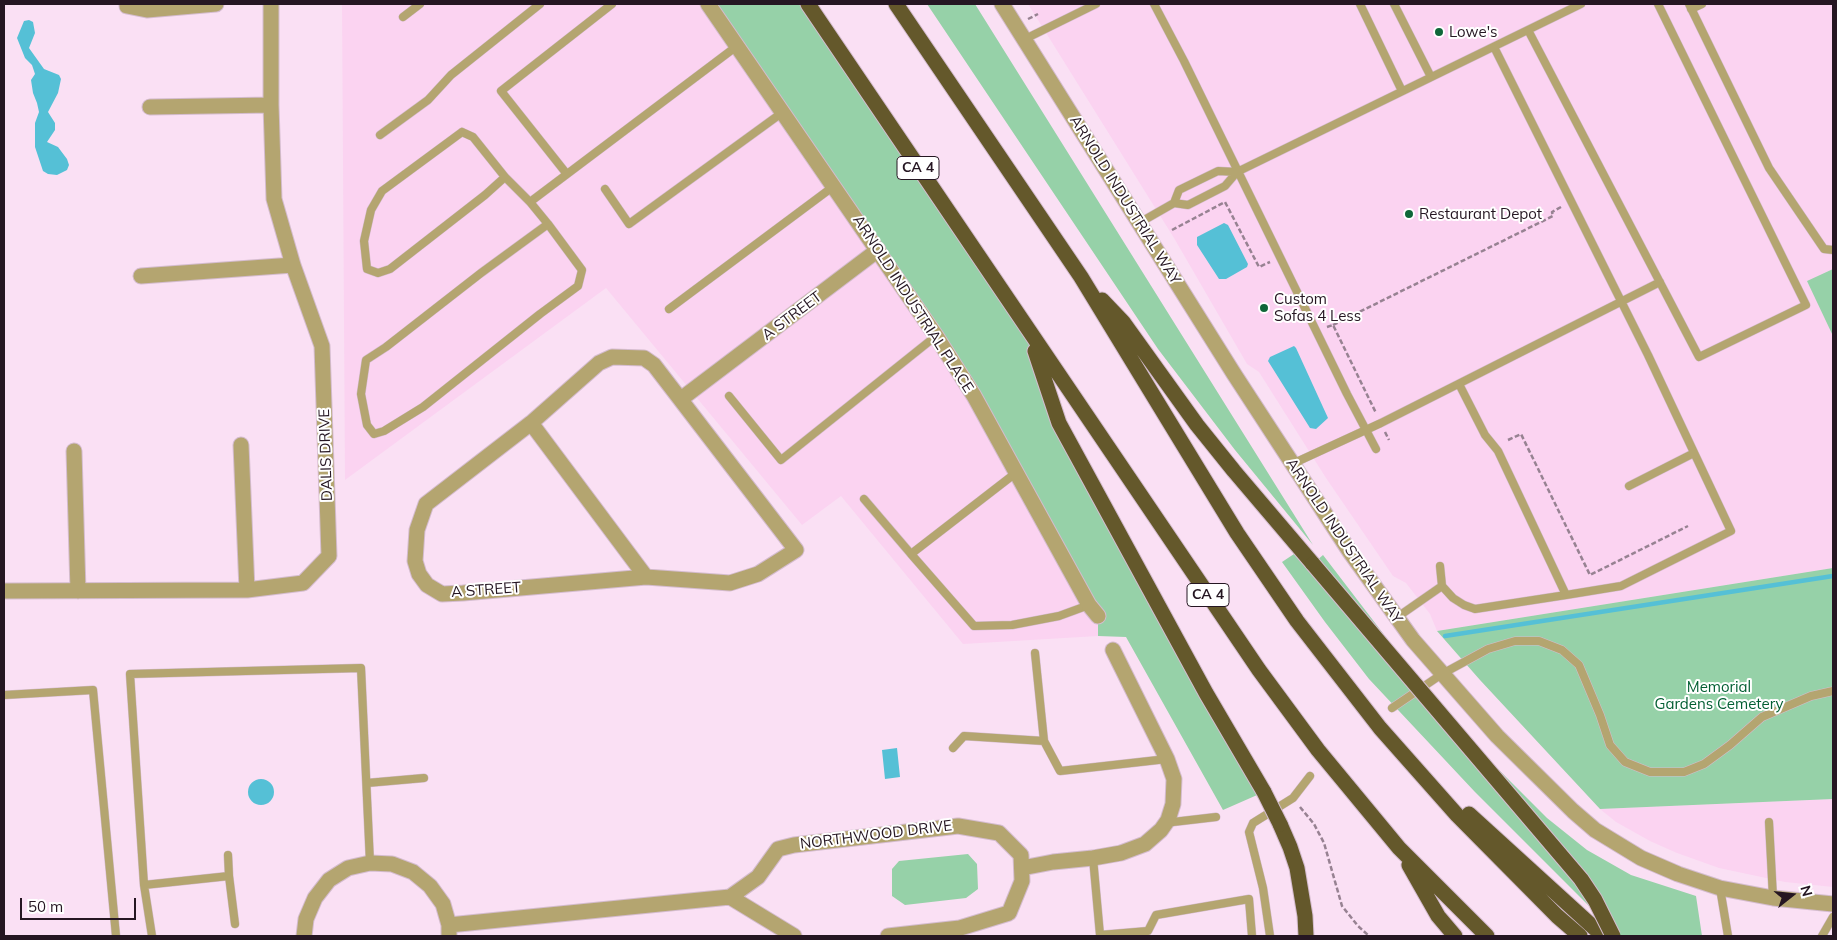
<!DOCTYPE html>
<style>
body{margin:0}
#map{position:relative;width:1837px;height:940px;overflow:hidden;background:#fae0f4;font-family:Mulish,sans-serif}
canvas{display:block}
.frame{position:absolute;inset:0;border:5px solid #251622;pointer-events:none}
.north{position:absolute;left:1767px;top:870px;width:50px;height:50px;-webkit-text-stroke:4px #fff;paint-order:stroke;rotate:74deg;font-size:14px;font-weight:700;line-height:20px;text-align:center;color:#251622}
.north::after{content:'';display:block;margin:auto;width:18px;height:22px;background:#251622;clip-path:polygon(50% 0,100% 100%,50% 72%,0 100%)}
.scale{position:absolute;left:20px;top:898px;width:116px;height:22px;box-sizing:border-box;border:2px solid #251622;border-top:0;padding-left:6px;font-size:15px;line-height:18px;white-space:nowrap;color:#251622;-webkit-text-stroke:4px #fff;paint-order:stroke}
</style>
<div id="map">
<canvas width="1837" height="940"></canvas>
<div class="frame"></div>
<div class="north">N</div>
<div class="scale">50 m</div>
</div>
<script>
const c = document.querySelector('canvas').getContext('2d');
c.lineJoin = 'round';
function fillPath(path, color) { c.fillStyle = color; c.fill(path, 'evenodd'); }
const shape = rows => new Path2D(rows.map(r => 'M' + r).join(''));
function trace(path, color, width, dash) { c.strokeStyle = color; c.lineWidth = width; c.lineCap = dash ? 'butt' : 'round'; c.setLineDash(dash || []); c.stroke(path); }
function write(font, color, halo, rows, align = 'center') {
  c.font = font + ' Mulish,sans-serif'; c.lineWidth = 4; c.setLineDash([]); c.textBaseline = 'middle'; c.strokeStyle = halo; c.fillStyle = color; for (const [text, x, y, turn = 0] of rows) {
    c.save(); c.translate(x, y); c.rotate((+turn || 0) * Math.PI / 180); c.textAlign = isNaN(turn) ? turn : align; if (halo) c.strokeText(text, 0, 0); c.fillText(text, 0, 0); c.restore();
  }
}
fillPath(shape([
 [342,4,708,4,878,250,1098,616,1098,636,963,644,841,496,802,525,606,288,345,480],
 [1028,4,1833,4,1833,269,1808,281,1833,336,1833,568,1437,631,1430,614,1406,583,1393,576,1326,478,1259,372,1247,364,1174,238],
 [1833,799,1833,887,1785,882,1719,868,1677,853,1650,841,1616,822,1600,809]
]), '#fbd3f1');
fillPath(shape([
 [708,4,811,4,1029,333,1059,423,1264,792,1223,810,1126,637,1098,636,1098,615,1017,472],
 [927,4,975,4,1313,545,1235,450,1158,349],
 [1833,269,1833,336,1807,281],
 [1294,554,1307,569,1323,555,1395,649,1475,746,1547,818,1587,850,1631,875,1696,896,1702,936,1613,936,1603,920,1475,792,1369,679,1325,622,1282,562],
 [1833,568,1833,799,1600,809,1480,680,1437,631],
 [968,854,977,864,978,889,966,898,905,905,892,896,892,869,899,861]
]), '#96d1a8');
fillPath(shape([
 [29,20,33,22,35,33,29,48,44,69,59,75,61,79,58,93,48,112,55,123,55,130,47,142,58,147,67,159,69,165,67,170,57,175,48,174,43,171,35,147,35,123,39,112,37,103,33,93,31,80,35,74,32,65,25,58,17,38,24,21],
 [1224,223,1228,225,1248,264,1247,267,1226,279,1219,279,1197,245,1197,237],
 [1294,346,1296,348,1328,418,1316,429,1310,428,1268,361,1270,357],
 [897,748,900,777,885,779,882,750],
 '248 792a13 13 0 1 1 26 0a13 13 0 1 1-26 0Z'
]), '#55c0d6');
trace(shape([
 [1445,636,1833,576]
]), '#55c0d6', 4.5);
const service = shape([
 [1154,4,1184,61,1347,394,1376,449],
 [1360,4,1402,91],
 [1394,4,1431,77],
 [1689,4,1769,168,1824,249,1833,250],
 [1691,9,1702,4],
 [403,17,420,4],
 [1528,30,1699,357,1806,305,1658,4],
 [1025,39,1096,4],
 [462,132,473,137,505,177,485,195,390,269,378,273,367,269,364,241,371,210,382,191,462,132],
 [380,135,428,100,451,75,540,4],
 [566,173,501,91,612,4],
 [505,177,530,202,548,224,481,273,386,347,366,360,361,394,367,425,374,434,384,431,423,407,540,314,578,286,582,270,548,224],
 [605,189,629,224,783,112],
 [530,202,737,46],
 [1174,203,1179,190,1218,171,1237,172],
 [1139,223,1174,203,1188,205,1225,186,1237,172,1581,4],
 [669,309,834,186],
 [1459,384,1485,435,1498,451,1566,595,1621,586,1731,531,1648,355,1494,47],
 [729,396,781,460,936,336],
 [1292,464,1381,423,1660,282],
 [1629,486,1694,453],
 [864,499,911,554,1017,472],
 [911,554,974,626,1012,625,1059,616,1089,605],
 [1440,566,1442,586],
 [1396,618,1442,586,1453,598,1464,605,1475,609,1566,595],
 [4,695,93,690,116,936],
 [1392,708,1442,674,1488,649,1515,641,1539,641,1562,650,1579,665,1600,715,1610,745,1625,762,1650,772,1684,772,1704,764,1730,745,1762,717,1811,696,1833,691],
 [1044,741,1060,771,1167,759],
 [953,748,964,736,1044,741,1035,653],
 [367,783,424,778],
 [1168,820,1173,822,1216,817],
 [1769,822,1773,898],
 [228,855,229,876],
 [1093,858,1100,935,1148,931,1156,915,1249,899,1252,936],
 [144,885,229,876,235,924],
 [1720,888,1728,936],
 [152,936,144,885,130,674,361,668,370,863],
 [1270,936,1263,888,1249,832,1253,823,1293,798,1310,776],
 [1822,936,1833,917]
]);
const minor = shape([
 [127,4,127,6,147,10,216,4],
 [708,4,936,336,974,396,1089,605,1098,616],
 [150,107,271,105],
 [141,276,293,265],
 [681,399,878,250],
 [531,423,646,577,730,583,758,574,796,550,654,365,644,358,612,357,599,363,531,423,426,504,417,530,415,561,419,574,427,585,442,594,463,593,646,577],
 [241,445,247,590],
 [74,451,78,591],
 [4,591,247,590,303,583,329,556,322,346,293,265,274,199,271,105,271,4],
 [1022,868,1053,862,1093,858,1121,853,1145,844,1161,830,1168,820,1173,804,1174,779,1167,759,1113,650],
 [730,897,794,936],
 [449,925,730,897,758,877,778,849,794,845,958,826,999,833,1021,855,1022,881,1009,913,960,928,888,936],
 [304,936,306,919,315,898,329,880,348,868,370,863,392,864,413,872,430,886,443,904,449,925,449,936]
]);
const tertiary = shape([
 [1002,4,1234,374,1350,552,1413,640,1497,736,1573,811,1595,830,1641,858,1678,874,1720,888,1773,898,1833,904]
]);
const motorway = shape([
 [808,4,1259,670,1318,750,1399,848,1487,936],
 [896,4,1081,277,1237,533,1297,621,1380,728,1457,815,1557,916,1580,936],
 [1102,300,1123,322,1197,425,1234,471,1313,564],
 [1035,351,1059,423,1206,693,1264,792],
 [1469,814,1603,936],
 [1280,824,1290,847,1297,868,1305,916,1306,936],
 [1409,865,1438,916,1455,936]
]);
trace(service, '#d4bcce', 9);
trace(minor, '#d4bcce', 17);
trace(tertiary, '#d4bcce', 17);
trace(motorway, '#d4bcce', 17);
trace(shape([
 [1028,19,1038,14],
 [1172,230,1225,202,1259,267,1270,262],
 [1333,325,1553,216,1552,212,1561,207],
 [1327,327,1333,325,1376,413],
 [1385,432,1389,440],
 [1508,440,1521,434,1590,575,1688,526],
 [1300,807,1314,824,1324,843,1342,906,1358,926,1369,936]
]), '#978292', 2.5, [5, 2.5]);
trace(service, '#b4a570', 8);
trace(minor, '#b4a570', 15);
trace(tertiary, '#b4a570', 15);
trace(motorway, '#64582b', 15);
const motorwayBridge = shape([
 [1313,564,1581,879,1595,900,1613,936],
 [1264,792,1280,824]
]);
trace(motorwayBridge, '#d4bcce', 17, []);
trace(motorwayBridge, '#64582b', 15);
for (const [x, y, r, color] of [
 [1439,32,5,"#0f6739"],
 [1409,214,5,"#0f6739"],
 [1264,308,5,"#0f6739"]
]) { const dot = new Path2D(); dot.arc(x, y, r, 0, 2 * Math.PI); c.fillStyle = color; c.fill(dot); trace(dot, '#fff', 2); }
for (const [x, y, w] of [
 [918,168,42],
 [1208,595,42]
]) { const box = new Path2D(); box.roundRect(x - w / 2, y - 11.5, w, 23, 4); c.fillStyle = '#fff'; c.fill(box); trace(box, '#251622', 1); }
write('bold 14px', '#251622', null, [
 ["CA 4",918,168],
 ["CA 4",1208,595]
]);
write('15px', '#251622', '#fff', [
 ["Lowe's",1449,32],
 ["Restaurant Depot",1419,214],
 ["Custom",1274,299],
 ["Sofas 4 Less",1274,316]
], 'left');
write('15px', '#251622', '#fff', [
 ["ARNOLD INDUSTRIAL WAY",1125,200,58],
 ["ARNOLD INDUSTRIAL PLACE",913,304,57],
 ["A STREET",792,316,-37],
 ["DALIS DRIVE",326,455,-92],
 ["ARNOLD INDUSTRIAL WAY",1344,541,56],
 ["A STREET",486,590,-4],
 ["NORTHWOOD DRIVE",876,835,-7]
]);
write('15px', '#025e32', '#fff', [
 ["Memorial",1719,687],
 ["Gardens Cemetery",1719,704]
]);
</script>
